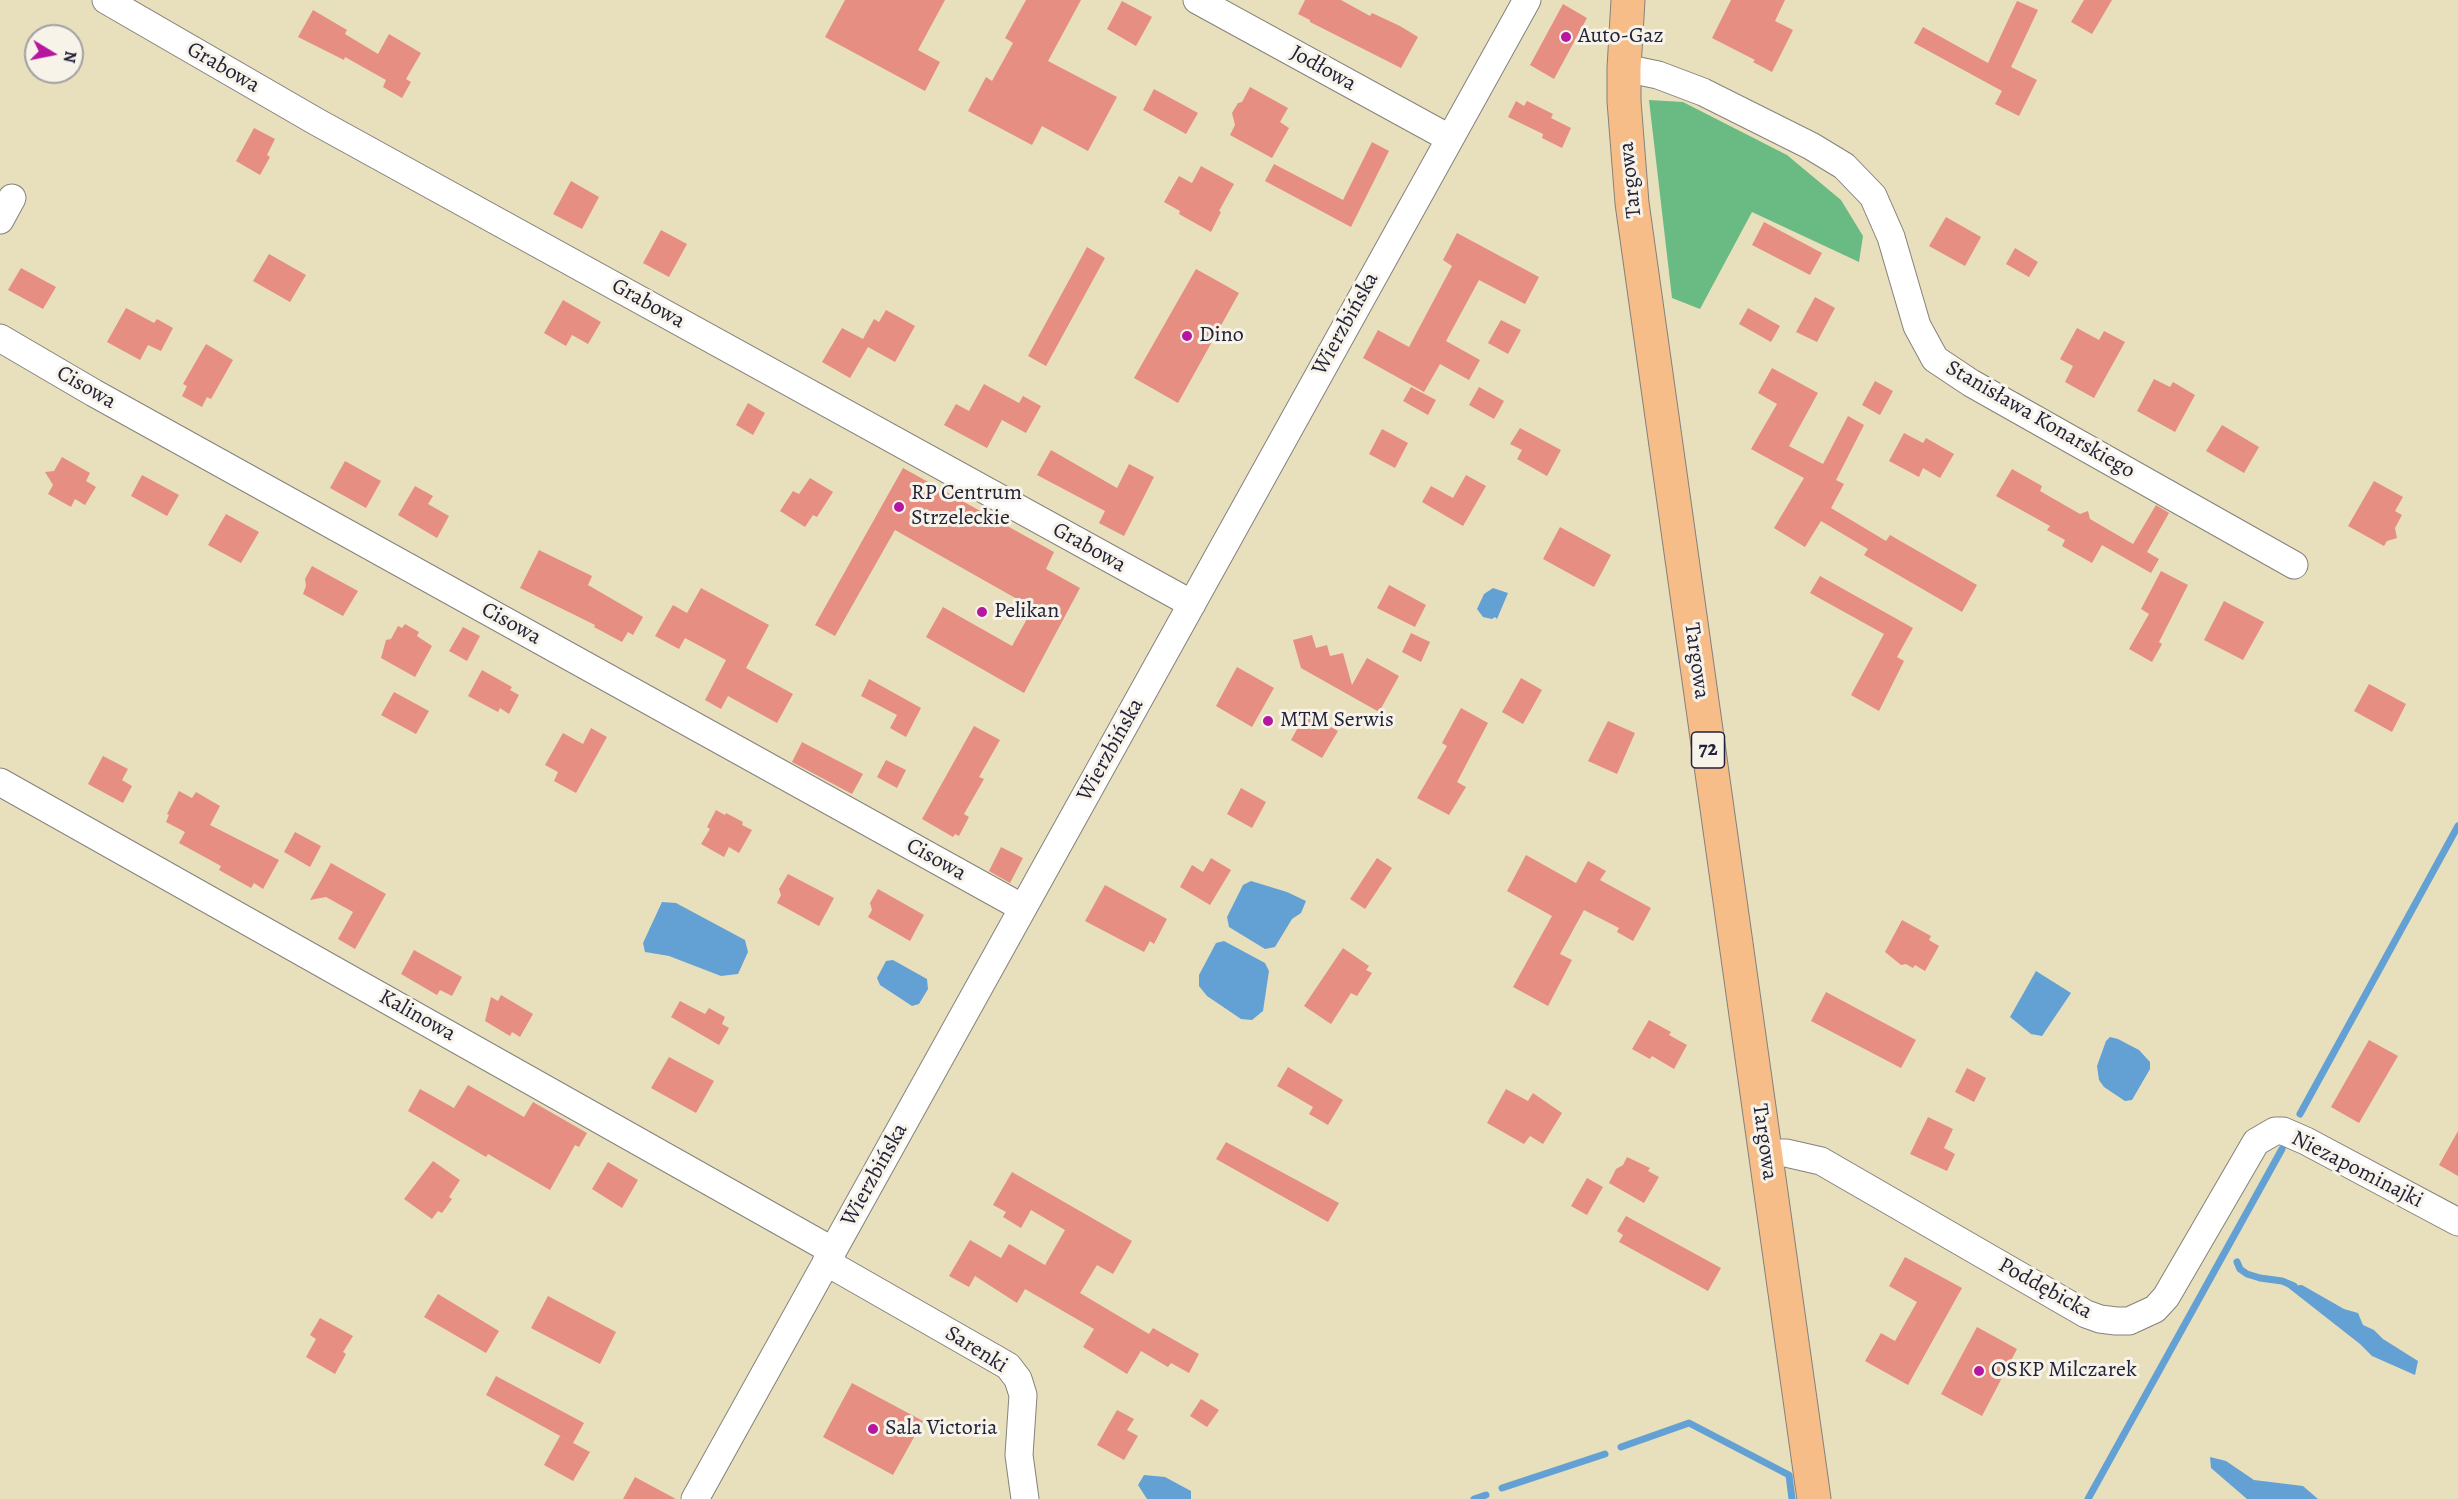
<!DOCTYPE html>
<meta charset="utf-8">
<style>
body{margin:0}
#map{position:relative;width:2458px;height:1499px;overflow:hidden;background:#e8e0bc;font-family:Alegreya,serif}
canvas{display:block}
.north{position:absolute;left:24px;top:24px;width:60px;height:60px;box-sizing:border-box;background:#f7f3e8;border:2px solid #a29fa3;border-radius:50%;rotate:100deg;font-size:16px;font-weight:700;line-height:24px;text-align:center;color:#22223b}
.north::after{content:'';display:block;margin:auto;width:21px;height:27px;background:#b5179e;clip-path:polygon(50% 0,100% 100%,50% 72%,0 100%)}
</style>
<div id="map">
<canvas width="2458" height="1499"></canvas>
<div class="north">N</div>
</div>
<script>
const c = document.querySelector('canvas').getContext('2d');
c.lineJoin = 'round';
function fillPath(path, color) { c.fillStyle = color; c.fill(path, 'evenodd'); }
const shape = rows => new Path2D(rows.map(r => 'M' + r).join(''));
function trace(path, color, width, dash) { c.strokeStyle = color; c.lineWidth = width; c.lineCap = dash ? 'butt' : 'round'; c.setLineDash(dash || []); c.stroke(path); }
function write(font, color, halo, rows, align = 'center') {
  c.font = font + ' Alegreya,serif'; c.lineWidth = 6; c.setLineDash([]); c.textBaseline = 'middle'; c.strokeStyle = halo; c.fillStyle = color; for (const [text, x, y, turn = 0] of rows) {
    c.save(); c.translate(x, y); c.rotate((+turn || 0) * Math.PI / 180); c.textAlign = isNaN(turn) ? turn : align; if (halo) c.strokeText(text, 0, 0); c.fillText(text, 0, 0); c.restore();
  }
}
fillPath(shape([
 [1649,100,1683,102,1787,155,1841,200,1863,236,1859,262,1752,212,1700,309,1672,298]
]), '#6aba84');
fillPath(shape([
 [1493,588,1508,593,1497,619,1495,617,1492,619,1483,617,1477,609,1484,594],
 [1251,881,1287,892,1306,901,1301,913,1292,919,1275,947,1265,949,1229,927,1227,917,1243,885],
 [662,902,676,903,745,940,748,952,738,974,721,976,669,956,645,952,643,943],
 [1224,941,1265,963,1269,971,1263,1011,1252,1020,1241,1019,1207,996,1199,986,1199,975,1216,943],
 [893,960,927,979,928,989,919,1004,912,1006,880,985,877,978,886,961],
 [2036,971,2071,993,2042,1036,2031,1034,2010,1017],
 [2110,1037,2118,1039,2139,1050,2150,1062,2150,1069,2132,1100,2125,1101,2104,1087,2099,1080,2097,1066,2106,1041],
 [2302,1285,2344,1309,2358,1313,2363,1325,2374,1330,2383,1339,2418,1361,2415,1375,2372,1356,2360,1344,2286,1286],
 [2210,1457,2226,1461,2254,1480,2303,1486,2318,1499,2247,1499,2211,1468],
 [1144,1475,1165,1477,1191,1491,1191,1499,1147,1499,1138,1485]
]), '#63a1d4');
trace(shape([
 [2300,1114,2458,826],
 [2237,1262,2240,1269,2247,1274,2260,1278,2282,1281,2294,1286],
 [1621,1447,1689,1423,1789,1475,1792,1499],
 [1502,1488,1605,1454],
 [1474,1499,1486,1495],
 [2088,1499,2282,1149]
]), '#63a1d4', 7);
fillPath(shape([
 [845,0,945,0,918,50,940,62,925,91,825,37],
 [1026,0,1081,0,1048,61,1117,97,1088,151,1042,126,1032,145,968,111,986,77,992,81,1013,43,1005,38],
 [1305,0,1341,0,1370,16,1372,13,1400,26,1418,37,1401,68,1310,22,1310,20,1298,14],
 [1731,0,1785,0,1775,21,1793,30,1772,72,1753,62,1755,60,1712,38],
 [2084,0,2112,0,2092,34,2071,22],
 [1122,1,1152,17,1136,46,1107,29],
 [2017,1,2038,10,2011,67,2037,80,2019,116,1995,104,2002,91,1914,43,1923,27,1988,63],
 [1563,4,1587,18,1554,79,1530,65],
 [313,10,347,30,345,34,378,54,389,34,421,53,406,79,411,82,402,98,383,87,386,80,345,57,344,60,298,37],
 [1250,87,1288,108,1280,122,1289,128,1272,158,1230,135,1235,125,1232,113,1238,103,1242,102],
 [1154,89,1198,113,1186,134,1143,110],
 [1516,101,1524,106,1527,101,1553,114,1551,118,1571,128,1562,148,1542,138,1543,134,1508,117],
 [254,128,275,139,267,155,270,157,260,175,236,161],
 [1372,142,1389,151,1351,227,1265,181,1274,164,1343,200],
 [1201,166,1234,184,1219,211,1221,212,1211,232,1179,214,1180,211,1164,202,1179,176,1192,183],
 [571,181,599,197,582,229,553,214],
 [1946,217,1981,237,1965,266,1929,246],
 [1764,222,1822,253,1810,275,1752,245],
 [661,230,687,244,669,277,643,263],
 [1457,233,1539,277,1525,304,1479,280,1446,341,1480,360,1469,380,1440,364,1424,392,1363,358,1378,330,1409,347,1452,266,1443,260],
 [1087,247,1105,258,1046,366,1028,356],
 [2015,248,2038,262,2029,277,2006,264],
 [269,254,306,275,290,302,253,281],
 [21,268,56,287,43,309,8,290],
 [1196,269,1239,293,1178,403,1134,378],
 [1815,297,1835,308,1817,342,1796,332],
 [563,300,601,322,588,344,572,335,566,346,544,333],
 [126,308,154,323,157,319,173,328,161,351,148,345,140,360,107,342],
 [1748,308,1780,326,1771,342,1739,324],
 [886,310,915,326,895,362,868,347,850,378,822,362,842,328,863,339,874,319,879,322],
 [1501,320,1521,330,1508,354,1488,343],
 [2077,328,2099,340,2104,331,2125,342,2094,398,2065,382,2073,366,2060,359],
 [206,344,233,360,211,399,207,397,202,407,182,396,187,386,183,384],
 [1772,368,1818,393,1789,446,1823,464,1848,416,1864,425,1836,480,1844,484,1831,508,1886,541,1890,535,1977,585,1962,612,1864,555,1868,549,1821,521,1805,547,1774,528,1804,478,1751,449,1777,404,1758,393],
 [2154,379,2170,387,2173,382,2195,395,2175,432,2137,411],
 [1875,381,1893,391,1880,415,1862,405],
 [984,384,1019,403,1023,396,1041,406,1026,433,1002,420,987,448,944,425,956,404,969,411],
 [1411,387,1436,400,1428,415,1403,401],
 [1479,387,1504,401,1494,419,1469,405],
 [748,403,765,413,753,435,736,425],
 [2222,425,2259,447,2244,473,2206,451],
 [1520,428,1561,450,1547,476,1517,459,1522,450,1510,444],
 [1382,429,1408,443,1395,468,1369,454],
 [1904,433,1923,443,1926,438,1954,454,1940,478,1923,468,1919,477,1889,461],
 [1051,450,1117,488,1129,464,1154,477,1124,536,1099,523,1105,511,1037,475],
 [62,457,90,473,86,481,96,487,85,505,75,499,71,507,48,494,53,485,45,472,54,471],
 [345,461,381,481,366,508,330,488],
 [903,468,1054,552,1046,569,1080,588,1024,693,926,637,943,607,1012,646,1033,608,895,530,835,636,815,625],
 [2012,469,2042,486,2040,491,2080,514,2088,511,2090,519,2133,544,2156,505,2169,513,2147,552,2159,559,2151,573,2102,545,2092,563,2062,546,2065,540,2047,530,2050,526,1996,496],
 [142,475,179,495,167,516,131,496],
 [1466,475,1486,486,1463,526,1422,502,1431,486,1453,498],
 [810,478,833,492,817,517,813,515,805,527,780,511,793,491,799,494],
 [2374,481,2403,497,2395,511,2402,515,2395,528,2397,538,2387,541,2384,546,2348,526],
 [415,486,433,496,428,504,449,516,437,538,398,515],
 [226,514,259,532,241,563,208,545],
 [1560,527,1611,555,1594,587,1543,559],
 [539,550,592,576,588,585,643,617,633,635,628,632,622,642,594,627,595,625,520,588],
 [312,566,358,591,343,616,303,594,306,586,305,579],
 [2161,571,2188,585,2159,642,2162,644,2152,662,2129,649,2149,614,2141,609],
 [1820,576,1913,628,1897,657,1904,661,1879,711,1851,695,1884,634,1810,593],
 [1389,585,1426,605,1415,627,1377,608],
 [701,588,769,625,746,668,793,694,777,723,728,696,721,709,705,700,726,660,685,638,679,649,655,636,673,605,687,613],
 [2224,601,2264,622,2243,660,2204,640],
 [405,624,419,632,417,636,432,646,415,677,381,658,386,640,391,639,398,626,402,628],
 [463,627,480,636,467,661,449,651],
 [1411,633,1430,642,1421,662,1402,652],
 [1312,635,1316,648,1327,645,1330,656,1343,653,1352,685,1367,658,1399,676,1379,712,1301,668,1293,640],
 [1237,667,1274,688,1252,727,1216,706],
 [482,670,512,687,510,690,519,695,509,714,500,708,498,712,468,696],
 [1521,678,1542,690,1523,724,1502,712],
 [869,679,921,708,906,737,890,728,897,715,861,696],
 [2369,684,2406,704,2392,732,2354,711],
 [394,692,429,711,416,734,381,715],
 [1461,708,1488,723,1457,782,1466,787,1449,815,1417,798,1447,746,1442,743],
 [1306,713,1338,731,1322,758,1291,740],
 [1608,721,1635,733,1617,774,1588,761],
 [974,726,1000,740,979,777,984,779,964,814,969,817,959,836,955,834,953,837,922,819],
 [591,728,607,737,576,793,554,781,558,772,545,765,563,733,583,744],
 [802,742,863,774,852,794,792,762],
 [103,756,128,769,122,780,132,786,123,803,88,784],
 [886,760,906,770,897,788,877,777],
 [1241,788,1266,802,1252,828,1227,814],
 [179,791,192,798,196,792,220,806,210,825,279,860,263,889,254,883,251,888,219,870,221,866,179,843,185,832,166,822,169,815,167,814],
 [716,810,725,815,726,813,743,822,742,825,752,830,739,853,729,847,724,857,701,844,710,829,707,827],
 [295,832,321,846,310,867,284,852],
 [1001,847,1023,858,1010,883,989,871],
 [1526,855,1576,883,1588,861,1606,871,1600,880,1651,908,1633,941,1617,932,1619,928,1584,910,1560,954,1572,960,1548,1006,1513,987,1552,916,1507,891],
 [1211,858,1231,870,1210,905,1180,887,1192,865,1203,872],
 [1377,858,1392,868,1365,909,1350,899],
 [331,863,386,894,355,949,338,939,353,912,326,897,310,900],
 [788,874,834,898,819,926,777,903,781,895,779,889],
 [1105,885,1167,919,1154,944,1150,941,1144,952,1085,921],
 [878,889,924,915,910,941,868,917,872,910,870,903],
 [1902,920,1931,936,1929,940,1939,946,1925,971,1915,965,1913,968,1906,964,1901,965,1885,952],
 [1343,948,1369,966,1366,970,1372,973,1357,996,1351,993,1331,1024,1304,1006],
 [414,950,462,977,452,996,440,990,437,995,401,974],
 [1826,992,1916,1040,1901,1068,1811,1021],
 [501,995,533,1014,520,1037,512,1032,510,1036,485,1021,491,997,498,1001],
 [680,1001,705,1014,709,1008,725,1017,722,1024,729,1028,719,1045,671,1017],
 [1649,1020,1671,1032,1669,1035,1687,1045,1674,1069,1652,1056,1650,1059,1632,1049],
 [2369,1040,2398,1056,2359,1123,2331,1107],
 [669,1057,714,1081,696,1113,651,1088],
 [1288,1067,1343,1100,1328,1125,1309,1114,1313,1107,1277,1086],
 [1967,1068,1986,1078,1974,1102,1955,1092],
 [468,1085,524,1117,533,1102,587,1133,579,1147,575,1145,550,1190,488,1154,486,1157,408,1111,420,1089,454,1108],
 [1506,1089,1528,1101,1533,1093,1562,1113,1543,1144,1530,1136,1524,1144,1487,1123],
 [1928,1117,1953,1129,1944,1148,1955,1154,1947,1171,1910,1154],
 [2458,1131,2458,1176,2439,1165],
 [1226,1142,1339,1203,1328,1222,1216,1159],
 [1627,1157,1650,1168,1648,1171,1659,1177,1644,1203,1609,1183,1616,1169,1623,1165],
 [433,1161,460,1180,449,1197,452,1199,442,1213,438,1211,432,1219,404,1199],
 [608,1162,638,1180,622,1208,592,1189],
 [1012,1172,1132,1241,1113,1274,1097,1265,1080,1293,1149,1334,1153,1328,1199,1354,1189,1373,1171,1363,1168,1367,1141,1351,1127,1374,1083,1347,1094,1329,1025,1289,1017,1303,975,1276,969,1287,949,1276,970,1240,1001,1258,1009,1244,1045,1265,1065,1230,1031,1210,1021,1228,1003,1217,1006,1212,993,1205],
 [1587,1178,1603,1187,1587,1215,1571,1206],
 [1626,1216,1721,1268,1708,1291,1619,1242,1623,1235,1617,1231],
 [1905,1257,1962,1288,1908,1385,1865,1361,1881,1333,1895,1341,1917,1302,1889,1286],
 [438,1294,499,1331,486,1353,424,1317],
 [548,1296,616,1332,600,1364,531,1328],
 [320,1318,353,1336,343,1352,346,1354,335,1374,306,1357,316,1339,310,1335],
 [1977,1327,2017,1349,1982,1416,1941,1394],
 [496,1376,584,1423,573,1443,486,1395],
 [852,1383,923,1421,893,1475,823,1437],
 [1201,1399,1219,1410,1207,1427,1190,1416],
 [1117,1410,1134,1419,1127,1430,1138,1436,1124,1460,1097,1445],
 [560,1436,590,1452,573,1481,544,1465],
 [635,1477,676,1499,623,1499]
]), '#e58e81');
const minor = shape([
 [106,0,317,122,1192,604],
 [1197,0,1449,138],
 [1624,68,1658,75,1703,92,1811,146,1844,166,1873,196,1891,237,1917,326,1935,359,1971,383,2294,565],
 [0,220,12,198],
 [0,338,94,393,1023,908],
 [0,782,833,1251],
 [1765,1153,1786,1153,1821,1161,2086,1314,2100,1319,2116,1321,2129,1321,2155,1309,2166,1297,2256,1142,2275,1131,2283,1131,2306,1141,2458,1222],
 [826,1262,1008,1366,1018,1379,1023,1395,1019,1455,1025,1499],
 [695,1499,1527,0]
]);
const major = shape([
 [1628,0,1624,68,1624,101,1632,203,1814,1499]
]);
trace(minor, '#85817c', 29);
trace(major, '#85817c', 35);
trace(minor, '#fff', 27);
trace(major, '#f7bd88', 33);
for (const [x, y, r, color] of [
 [1566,37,6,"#b5179e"],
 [1187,336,6,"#b5179e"],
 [899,507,6,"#b5179e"],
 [982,612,6,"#b5179e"],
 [1268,721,6,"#b5179e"],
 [1979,1371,6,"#b5179e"],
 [873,1429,6,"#b5179e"]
]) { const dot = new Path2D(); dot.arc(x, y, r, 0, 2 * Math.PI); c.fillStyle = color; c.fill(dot); trace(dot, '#f7f3e8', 2); }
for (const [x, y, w] of [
 [1708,750,33]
]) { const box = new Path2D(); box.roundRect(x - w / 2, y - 18, w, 36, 4.5); c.fillStyle = '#f7f3e8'; c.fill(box); trace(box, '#22223b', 1.5); }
write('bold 21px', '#22223b', null, [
 ["72",1708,750]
]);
write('22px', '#22223b', '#f7f3e8', [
 ["Auto-Gaz",1578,37],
 ["Dino",1199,336],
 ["RP Centrum",911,494],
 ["Strzeleckie",911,519],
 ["Pelikan",994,612],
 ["MTM Serwis",1280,721],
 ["OSKP Milczarek",1991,1371],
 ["Sala Victoria",885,1429]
], 'left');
write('22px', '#22223b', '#f7f3e8', [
 ["Grabowa",223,68,30],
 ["Jodłowa",1323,69,29],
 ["Targowa",1631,180,-96],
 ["Grabowa",648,304,29],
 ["Wierzbińska",1346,324,-61],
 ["Cisowa",86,388,30],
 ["Stanisława Konarskiego",2040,420,30],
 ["Grabowa",1089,548,29],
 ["Cisowa",511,624,29],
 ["Targowa",1696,661,82],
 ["Wierzbińska",1111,750,-61],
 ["Cisowa",936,860,29],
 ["Kalinowa",417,1016,29],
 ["Targowa",1764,1142,82],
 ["Niezapominajki",2357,1170,27],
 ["Wierzbińska",875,1175,-61],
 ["Poddębicka",2045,1289,29],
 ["Sarenki",976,1350,32]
]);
</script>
